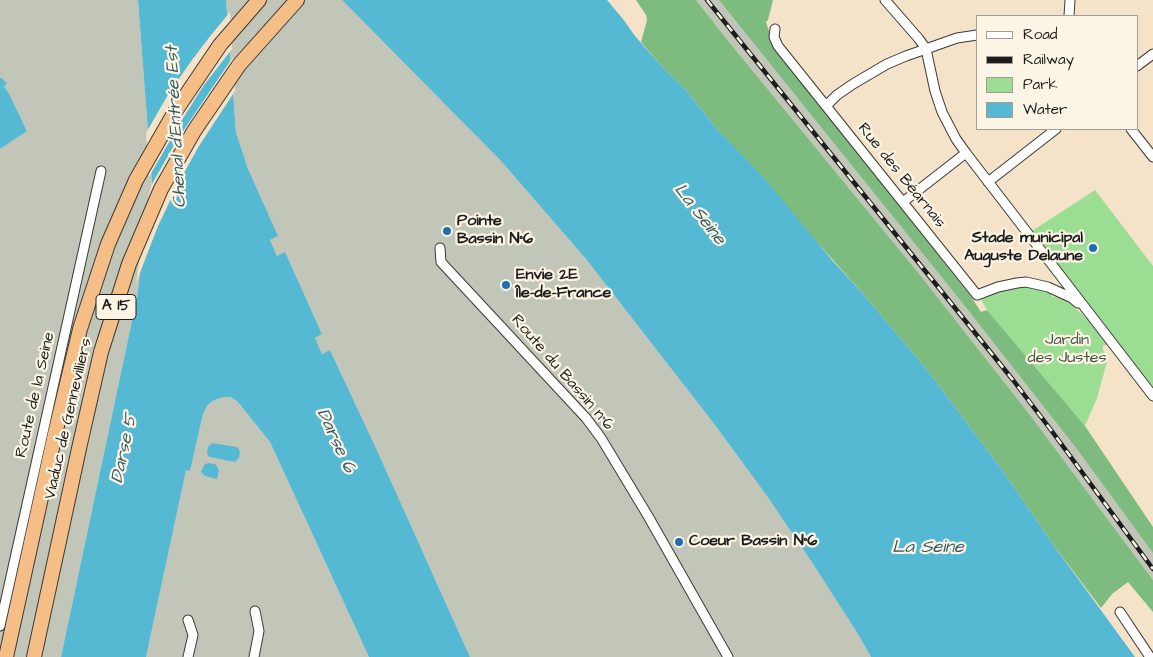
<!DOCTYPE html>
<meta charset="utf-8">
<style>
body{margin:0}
#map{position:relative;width:1153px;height:657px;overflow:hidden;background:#f4e3c8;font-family:"Architects Daughter",sans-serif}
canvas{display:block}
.legend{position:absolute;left:976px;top:15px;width:162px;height:115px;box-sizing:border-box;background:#fcf5e5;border:1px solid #a29e95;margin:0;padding:6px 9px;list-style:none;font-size:15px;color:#1c1c1c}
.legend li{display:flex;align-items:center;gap:10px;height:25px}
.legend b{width:25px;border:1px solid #a29e95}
</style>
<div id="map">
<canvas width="1153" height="657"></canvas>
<ul class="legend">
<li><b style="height:6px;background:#fff"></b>Road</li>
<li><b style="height:6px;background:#1c1c1c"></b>Railway</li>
<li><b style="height:14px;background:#9cdd94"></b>Park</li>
<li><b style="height:14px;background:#56b9d4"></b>Water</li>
</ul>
</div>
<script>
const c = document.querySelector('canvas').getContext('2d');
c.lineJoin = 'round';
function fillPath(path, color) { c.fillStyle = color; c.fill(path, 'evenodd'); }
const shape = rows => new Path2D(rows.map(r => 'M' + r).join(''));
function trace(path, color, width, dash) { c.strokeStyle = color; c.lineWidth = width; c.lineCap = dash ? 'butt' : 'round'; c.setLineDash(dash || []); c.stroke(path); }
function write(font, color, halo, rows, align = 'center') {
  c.font = font + ' "Architects Daughter",sans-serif'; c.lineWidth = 4.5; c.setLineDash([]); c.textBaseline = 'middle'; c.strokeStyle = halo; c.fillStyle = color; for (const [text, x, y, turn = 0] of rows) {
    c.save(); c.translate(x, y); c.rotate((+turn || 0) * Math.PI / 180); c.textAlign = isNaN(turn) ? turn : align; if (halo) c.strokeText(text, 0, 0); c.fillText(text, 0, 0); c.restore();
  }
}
fillPath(shape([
 [0,0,138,0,152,184,137,297,61,657,0,657,0,149,27,130,4,87,7,83,0,77],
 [226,0,342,0,501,161,586,259,715,425,767,496,813,564,858,634,871,657,470,657,376,448,330,350,322,354,315,338,322,334,285,253,277,256,270,240,277,236,248,169,236,132],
 [696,0,728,0,985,320,1153,543,1153,580,1030,415,920,275,725,37],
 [224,397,230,397,237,401,270,442,369,657,146,657,186,469,190,470,203,413,207,406,212,401]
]), '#c2c6b9');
fillPath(shape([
 [1095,190,1153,266,1153,387,1032,231],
 [1024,284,1050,289,1052,297,1060,296,1070,303,1088,320,1108,345,1103,345,1103,350,1108,358,1097,398,1085,426,987,310,979,296]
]), '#9cdd94');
fillPath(shape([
 [636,0,696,0,725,37,920,275,1030,415,1153,580,1153,612,1128,582,1112,594,1101,608,1052,543,1003,471,928,371,864,295,717,129,685,89,664,69,641,42,647,20,646,15],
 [719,0,773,0,768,20,766,22,775,49,972,298,981,312,987,310,1085,426,1153,527,1153,553,1077,449,961,301]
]), '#7dbc7e');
fillPath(shape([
 [138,0,226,0,236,132,248,169,278,236,270,240,277,256,285,252,322,334,315,338,322,354,330,350,376,448,470,657,369,657,270,442,237,401,230,397,224,397,212,401,207,406,203,414,190,471,186,470,146,657,61,657,137,297,152,184],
 [342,0,607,0,623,19,635,36,664,69,685,89,717,129,765,179,832,260,864,295,928,371,1003,471,1052,543,1135,657,871,657,858,634,813,564,767,496,715,425,586,259,501,161],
 [0,77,7,83,4,87,8,92,27,131,0,149],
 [212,443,237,447,240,451,239,458,235,462,210,457,207,454,208,447],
 [208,463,215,464,219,470,217,479,205,476,201,472,204,465]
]), '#56b9d4');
fillPath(shape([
 [230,12,232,49,204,85,180,123,149,177,146,133,169,93,192,60,208,39],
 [233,57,235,91,199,146,180,180,158,226,136,283,149,194,152,184,177,140]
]), '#f4e3c8');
const minor = shape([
 [885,0,919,39,926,49,935,91,942,112,956,139,966,153,1153,396],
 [1069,16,1070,0],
 [775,29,774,37,778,46,977,295,998,287,1017,283,1026,282,1048,287,1072,298,1078,303],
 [1137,66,1153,54],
 [826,106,837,95,853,84,887,64,906,56,957,38,977,35],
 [1131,129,1153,157],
 [988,182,1056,129],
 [903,202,966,153],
 [440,248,441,262,586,418,601,438,648,516,728,657],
 [1120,612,1150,657],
 [188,620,193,635,188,657],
 [0,626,101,171],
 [254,657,259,631,255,611]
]);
const highway = shape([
 [6,657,55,434,80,329,108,244,136,180,176,110,220,45,259,0],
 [34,657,80,444,101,352,129,264,161,189,194,131,239,65,297,0]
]);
trace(minor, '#3c3a36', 11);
trace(highway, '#3c3a36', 16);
trace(minor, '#fff', 9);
trace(highway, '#f6be87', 14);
const rail = shape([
 [707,0,1013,380,1051,430,1153,569]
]);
trace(rail, '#1c1c1c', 4.5);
trace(rail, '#fcf5e5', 2.5, [8]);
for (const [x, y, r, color] of [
 [447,231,5,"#1f6fb2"],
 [1093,248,5,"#1f6fb2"],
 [506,285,5,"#1f6fb2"],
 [679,542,5,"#1f6fb2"]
]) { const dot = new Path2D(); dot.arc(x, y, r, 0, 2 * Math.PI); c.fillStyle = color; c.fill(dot); trace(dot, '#fcf5e5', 2); }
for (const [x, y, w] of [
 [116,307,40]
]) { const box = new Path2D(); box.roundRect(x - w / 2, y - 12.5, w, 25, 4); c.fillStyle = '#fcf5e5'; c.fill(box); trace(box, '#1c1c1c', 1); }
write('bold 15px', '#1c1c1c', null, [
 ["A 15",116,307]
]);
write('16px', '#1c1c1c', '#fcf5e5', [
 ["Rue des Béarnais",901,176,51],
 ["Route du Bassin n°6",562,373,49],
 ["Route de la Seine",36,395,-77],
 ["Viaduc de Gennevilliers",69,419,-77]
]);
write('bold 16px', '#1c1c1c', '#fcf5e5', [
 ["Pointe",457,222],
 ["Bassin N°6",457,240],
 ["Stade municipal",1083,239,"right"],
 ["Auguste Delaune",1083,257,"right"],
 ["Envie 2E",516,276],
 ["Île-de-France",516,294],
 ["Coeur Bassin N°6",689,542]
], 'left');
write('16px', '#425640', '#fcf5e5', [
 ["Jardin",1067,341],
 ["des Justes",1067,359]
]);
write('italic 18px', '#335b66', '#fcf5e5', [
 ["Chenal d'Entrée Est",177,127,-93],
 ["La Seine",699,215,52],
 ["Darse 6",335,441,65],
 ["Darse 5",125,449,-78],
 ["La Seine",928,548]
]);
</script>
